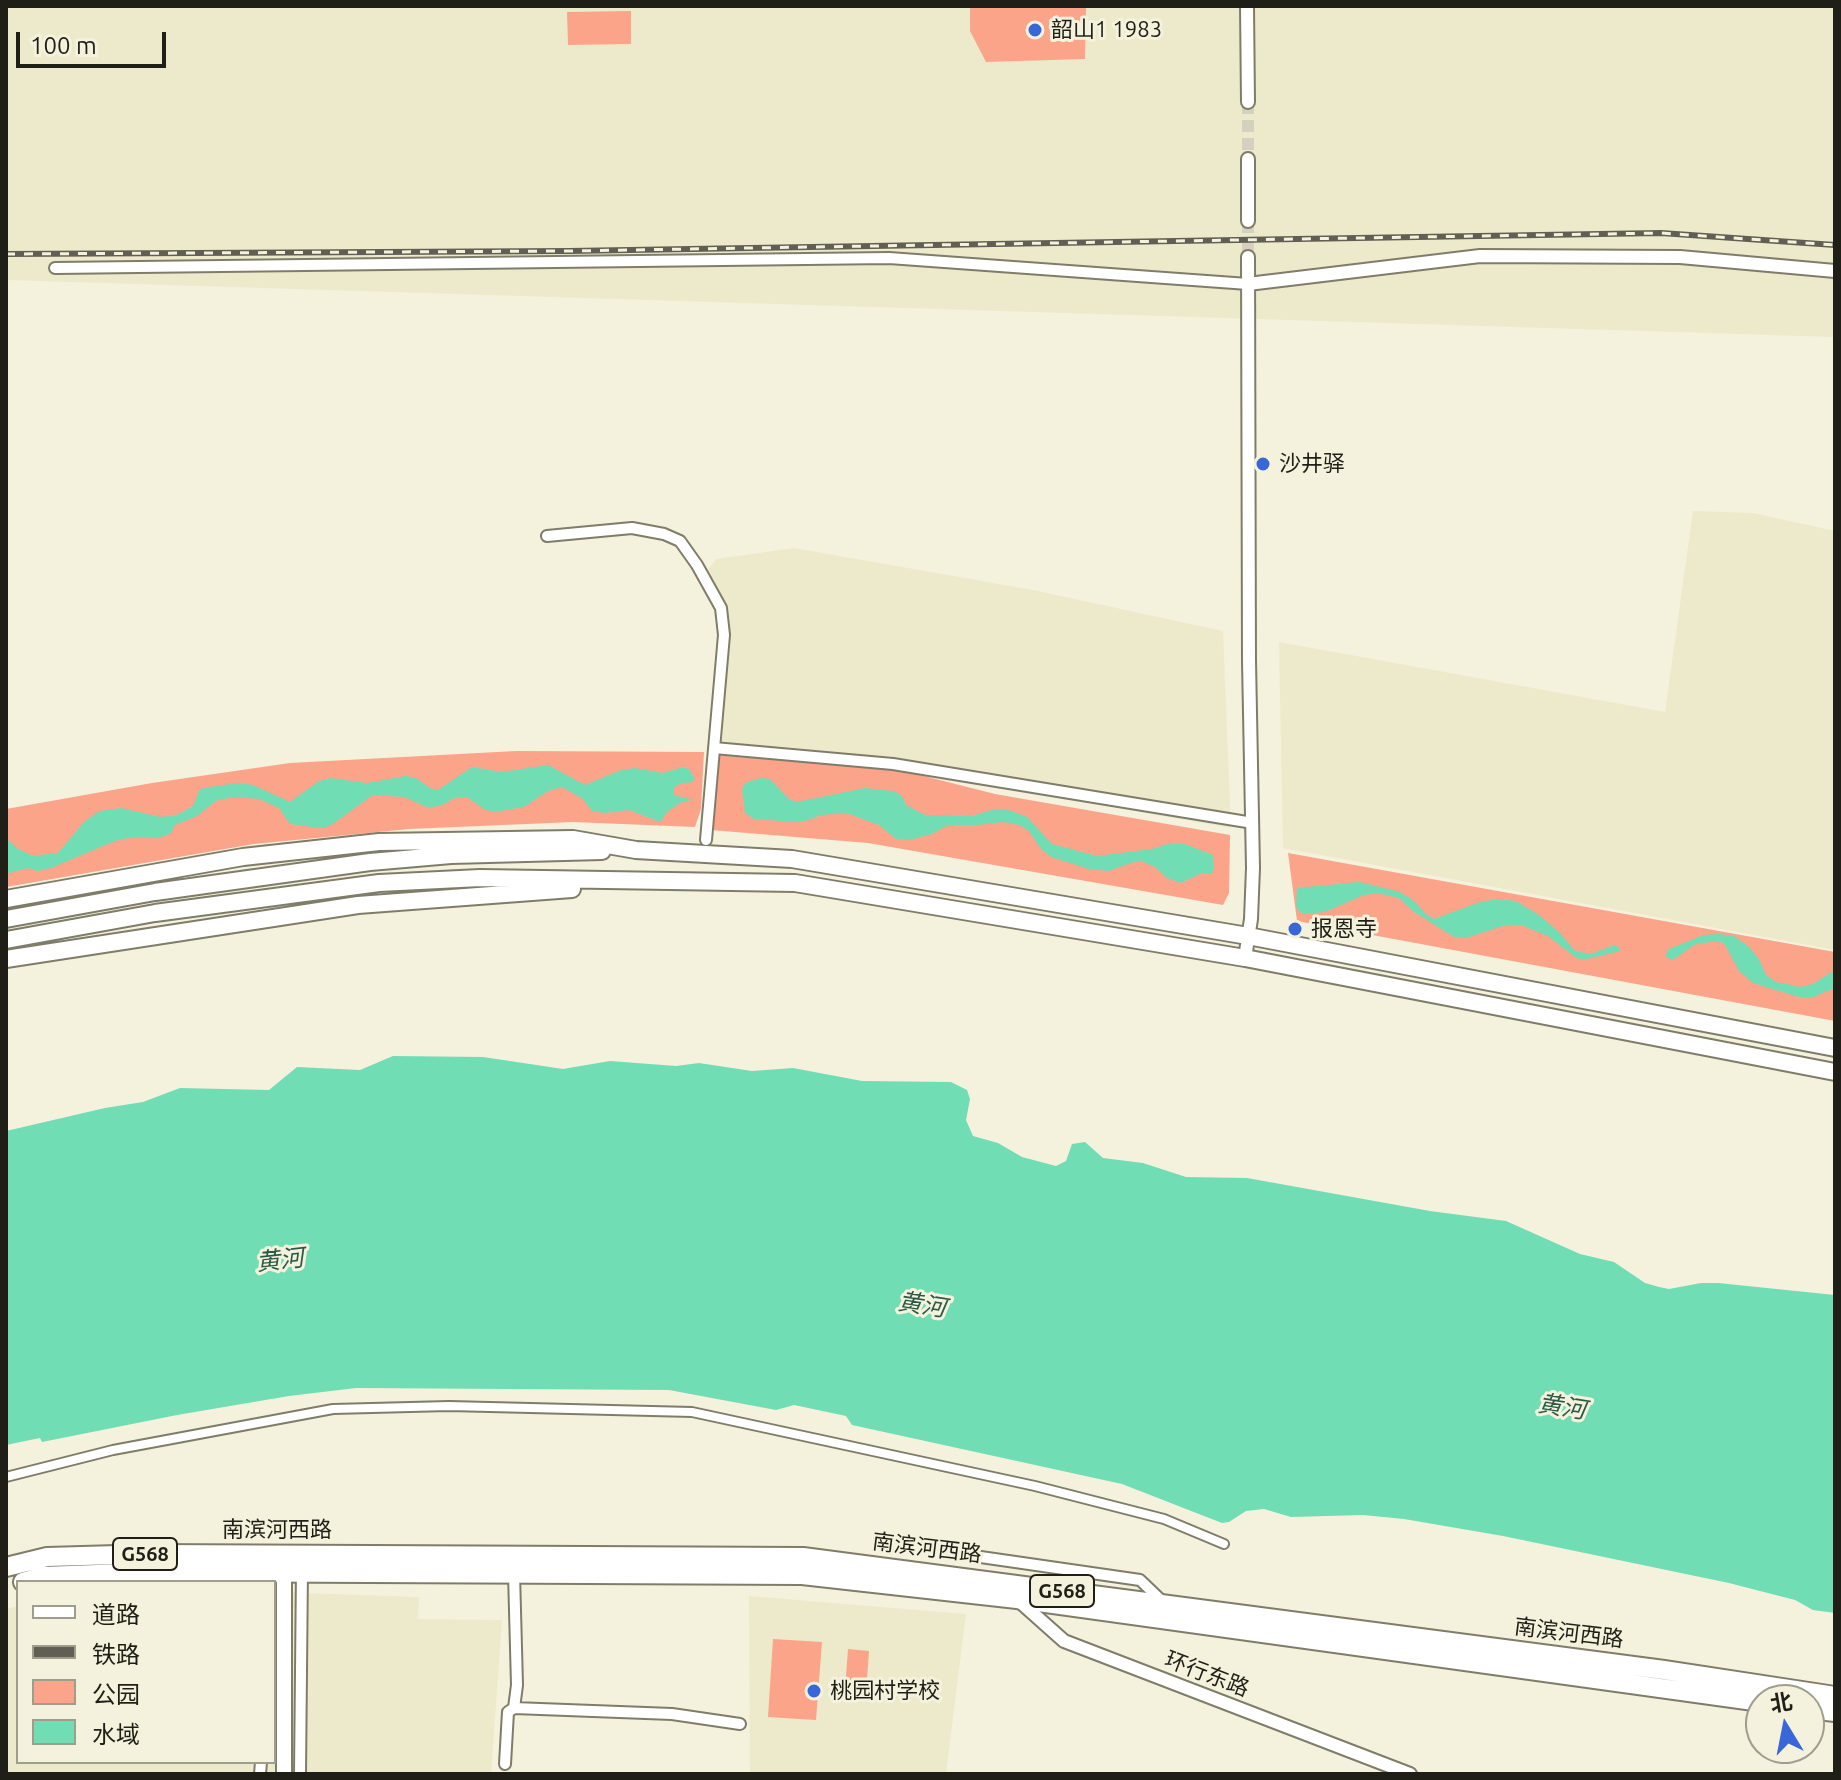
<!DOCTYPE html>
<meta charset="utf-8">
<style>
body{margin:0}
#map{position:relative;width:1841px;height:1780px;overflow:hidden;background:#f4f2dc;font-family:Ubuntu,"Noto Sans SC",sans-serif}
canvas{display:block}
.frame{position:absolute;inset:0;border:8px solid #201f17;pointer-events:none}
.legend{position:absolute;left:16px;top:1580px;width:260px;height:184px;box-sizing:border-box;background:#f4f2dc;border:2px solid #9f9e8d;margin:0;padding:10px 14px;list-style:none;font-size:24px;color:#201f17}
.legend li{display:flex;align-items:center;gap:16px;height:40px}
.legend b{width:40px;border:2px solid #9f9e8d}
.north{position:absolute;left:1745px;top:1684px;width:80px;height:80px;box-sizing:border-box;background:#f4f2dc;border:2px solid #9f9e8d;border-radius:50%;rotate:350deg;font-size:22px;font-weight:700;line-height:32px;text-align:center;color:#201f17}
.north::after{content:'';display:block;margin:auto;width:28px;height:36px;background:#3a67d8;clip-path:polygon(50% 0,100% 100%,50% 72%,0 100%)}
.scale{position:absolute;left:16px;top:32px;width:150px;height:36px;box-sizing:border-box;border:4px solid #201f17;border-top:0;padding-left:10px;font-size:24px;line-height:28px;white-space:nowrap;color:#201f17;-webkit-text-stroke:6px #f4f2dc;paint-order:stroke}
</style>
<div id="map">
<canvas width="1841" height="1780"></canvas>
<div class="frame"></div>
<ul class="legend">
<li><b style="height:10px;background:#fff"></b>道路</li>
<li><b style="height:10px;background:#615f53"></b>铁路</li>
<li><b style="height:22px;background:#fba48a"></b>公园</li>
<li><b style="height:22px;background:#70ddb5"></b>水域</li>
</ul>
<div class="north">北</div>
<div class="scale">100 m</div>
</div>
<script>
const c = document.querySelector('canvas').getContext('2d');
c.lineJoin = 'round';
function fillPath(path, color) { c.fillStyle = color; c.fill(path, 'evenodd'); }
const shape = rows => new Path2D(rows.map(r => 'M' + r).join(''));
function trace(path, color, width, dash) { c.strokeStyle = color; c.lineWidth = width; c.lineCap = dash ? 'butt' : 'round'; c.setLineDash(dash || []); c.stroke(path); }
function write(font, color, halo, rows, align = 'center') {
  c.font = font + ' Ubuntu,"Noto Sans SC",sans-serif'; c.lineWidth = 6; c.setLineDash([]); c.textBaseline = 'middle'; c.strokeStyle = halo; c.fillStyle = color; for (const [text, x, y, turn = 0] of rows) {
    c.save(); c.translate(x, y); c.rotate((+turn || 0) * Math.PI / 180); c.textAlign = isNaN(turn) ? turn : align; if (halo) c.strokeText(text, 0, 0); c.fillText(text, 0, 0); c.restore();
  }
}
fillPath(shape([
 [6,6,1835,6,1835,337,6,280],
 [1693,511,1753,513,1835,531,1835,950,1283,848,1279,642,1665,712],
 [794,548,1033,590,1223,631,1231,828,896,769,717,755,730,619,705,574,716,559],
 [274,1592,419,1597,418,1619,502,1620,491,1774,6,1774,6,1609,18,1606,18,1762,274,1762],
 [749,1596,966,1614,946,1774,750,1774]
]), '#ede9cb');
fillPath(shape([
 [970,6,1086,6,1085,59,986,62,970,31],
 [631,11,631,44,568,45,567,12],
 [516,751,704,752,701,809,695,827,573,822,409,829,254,844,6,887,6,809,152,783,290,763],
 [717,755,896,769,995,794,1230,835,1229,893,1223,905,868,843,711,830],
 [1288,853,1835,952,1835,1021,1297,921],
 [773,1639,822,1642,816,1720,768,1717],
 [848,1649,869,1651,866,1692,845,1690]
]), '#fba48a');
fillPath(shape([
 [548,765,585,785,621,770,635,768,663,773,683,767,689,769,695,779,692,782,679,784,674,788,674,795,693,800,682,802,668,811,660,822,629,810,605,813,592,811,583,799,562,787,548,791,524,807,494,812,484,809,467,797,457,797,442,805,429,808,404,797,373,795,330,826,321,828,290,824,279,808,259,799,233,797,216,801,197,816,175,825,170,834,158,838,134,837,115,841,51,868,38,871,28,868,6,874,6,838,18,849,33,856,58,853,84,822,99,811,122,808,160,817,177,815,193,806,200,789,210,787,238,783,253,785,290,802,319,781,331,778,367,783,406,776,416,778,430,788,438,790,472,767,502,772],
 [760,778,770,779,789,799,797,802,865,788,894,791,902,796,906,805,925,815,972,816,994,809,1006,809,1027,817,1052,844,1097,856,1152,849,1171,843,1185,844,1213,855,1214,869,1211,874,1202,873,1181,883,1167,878,1155,867,1141,861,1134,862,1108,871,1089,869,1051,857,1041,849,1029,831,1019,825,1003,822,977,825,948,825,932,834,910,840,896,839,879,825,846,813,821,815,810,820,794,822,754,819,745,813,742,789,745,783],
 [1359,882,1400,892,1413,900,1426,914,1434,919,1480,902,1498,899,1516,901,1539,915,1560,933,1575,951,1591,954,1614,945,1619,947,1620,951,1583,960,1575,957,1548,936,1521,925,1506,925,1466,938,1454,937,1414,912,1399,898,1377,893,1364,895,1325,912,1302,914,1296,907,1297,888],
 [1719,934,1734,936,1748,946,1759,959,1766,975,1776,982,1801,987,1813,984,1835,970,1835,988,1813,997,1799,997,1753,983,1739,971,1724,943,1714,941,1694,945,1673,960,1665,956,1669,949,1704,935],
 [393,1056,483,1057,563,1069,610,1061,676,1066,699,1063,752,1071,793,1068,862,1081,951,1082,967,1090,970,1099,966,1120,973,1136,998,1143,1022,1157,1056,1166,1066,1161,1072,1144,1085,1142,1103,1158,1143,1163,1186,1177,1247,1178,1430,1211,1506,1221,1580,1254,1614,1262,1645,1283,1659,1287,1669,1289,1701,1283,1718,1283,1835,1295,1835,1613,1813,1610,1795,1600,1729,1583,1503,1536,1404,1519,1363,1515,1291,1517,1264,1509,1246,1511,1229,1522,1222,1523,1122,1484,852,1425,846,1416,794,1405,776,1410,669,1390,356,1388,289,1396,177,1415,42,1442,40,1438,6,1445,6,1131,105,1108,143,1102,180,1088,269,1090,297,1067,360,1070]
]), '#70ddb5');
trace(shape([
 [1248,102,1248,159],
 [1248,221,1248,257]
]), '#d4d2be', 12, [12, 6]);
const pedestrian = shape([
 [6,1477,113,1450,333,1409,449,1406,692,1412,1035,1486,1164,1519,1224,1544]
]);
const minor = shape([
 [55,268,889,258,1248,284],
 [547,536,632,528,664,534,680,541,697,565,721,608,724,635,706,840],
 [714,748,893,764,1253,823],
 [953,1553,1140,1580,1163,1602],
 [514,1573,517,1685,514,1708,672,1714,740,1724],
 [505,1764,508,1712,514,1708],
 [260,1774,261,1762],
 [300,1774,302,1568]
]);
const tertiary = shape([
 [1247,6,1248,102],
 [1248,159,1248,221],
 [1248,284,1480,256,1680,257,1835,271],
 [1245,958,1251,919,1253,868,1249,661,1248,257],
 [1018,1600,1064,1641,1410,1774]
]);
const secondary = shape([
 [284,1774,284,1562]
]);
const primary = shape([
 [6,899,243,857,379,842,573,839,636,850,792,859,1248,936,1835,1048],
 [6,919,155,892,370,862,451,855,602,851],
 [6,940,155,913,379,883,480,878,795,883,1245,958,1835,1072],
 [6,959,358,905,572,889]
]);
const trunk = shape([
 [6,1567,47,1557,152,1554,803,1557,1664,1670,1835,1696],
 [23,1582,44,1576,153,1572,802,1575,1017,1599,1761,1702],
 [1809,1709,1835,1712]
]);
trace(pedestrian, '#7f7d69', 12);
trace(minor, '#7f7d69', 14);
trace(tertiary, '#7f7d69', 16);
trace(secondary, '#7f7d69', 18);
trace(primary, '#7f7d69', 20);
trace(trunk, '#7f7d69', 22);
trace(pedestrian, '#fff', 8);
trace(minor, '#fff', 10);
trace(tertiary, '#fff', 12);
trace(secondary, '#fff', 14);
trace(primary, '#fff', 16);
trace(trunk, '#fff', 18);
const rail = shape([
 [6,254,569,251,1661,233,1835,245]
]);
trace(rail, '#615f53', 6);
trace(rail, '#f4f2dc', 3, [9]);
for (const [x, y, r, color] of [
 [1035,30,8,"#3a67d8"],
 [1263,464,8,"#3a67d8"],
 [1295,929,8,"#3a67d8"],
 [814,1691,8,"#3a67d8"]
]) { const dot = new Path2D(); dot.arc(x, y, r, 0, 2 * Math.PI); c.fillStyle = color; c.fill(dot); trace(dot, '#f4f2dc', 3); }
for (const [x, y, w] of [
 [145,1554,64],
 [1062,1591,64]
]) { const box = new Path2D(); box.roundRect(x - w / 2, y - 16, w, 32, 6); c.fillStyle = '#f4f2dc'; c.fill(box); trace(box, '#201f17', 2); }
write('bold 20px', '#201f17', null, [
 ["G568",145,1554],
 ["G568",1062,1591]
]);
write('22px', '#201f17', '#f4f2dc', [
 ["韶山1 1983",1051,30],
 ["沙井驿",1279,464],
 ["报恩寺",1311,929],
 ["桃园村学校",830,1691]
], 'left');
write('22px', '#201f17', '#f4f2dc', [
 ["南滨河西路",277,1530],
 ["南滨河西路",927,1548,7],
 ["南滨河西路",1569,1633,7],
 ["环行东路",1207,1674,21]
]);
write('italic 24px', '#2b5948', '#f4f2dc', [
 ["黄河",280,1260,-6],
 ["黄河",922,1305,9],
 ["黄河",1562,1407,9]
]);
</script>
